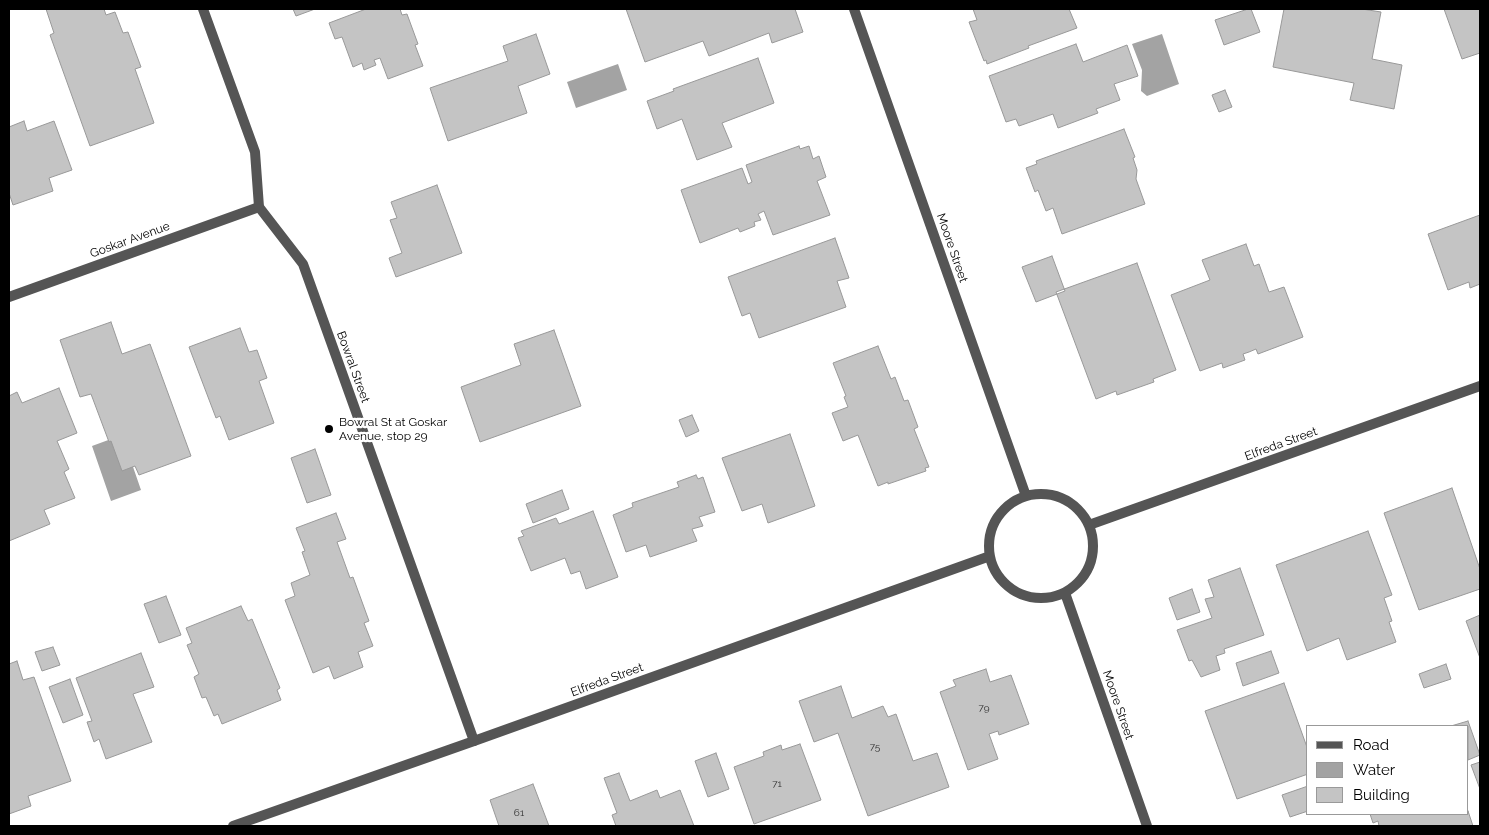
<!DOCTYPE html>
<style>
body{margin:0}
#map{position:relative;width:1489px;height:835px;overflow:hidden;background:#fff;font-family:Raleway,sans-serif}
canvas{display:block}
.frame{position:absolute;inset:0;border:10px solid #000;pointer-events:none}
.legend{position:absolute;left:1306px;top:725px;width:162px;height:90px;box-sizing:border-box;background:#fff;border:1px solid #999;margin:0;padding:6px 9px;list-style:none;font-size:15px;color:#000}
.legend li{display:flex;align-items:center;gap:10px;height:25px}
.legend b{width:25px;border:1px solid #999}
</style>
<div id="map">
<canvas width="1489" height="835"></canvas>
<div class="frame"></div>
<ul class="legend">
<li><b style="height:6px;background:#555"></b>Road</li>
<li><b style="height:14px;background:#a3a3a3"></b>Water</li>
<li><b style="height:14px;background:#c4c4c4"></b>Building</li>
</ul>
</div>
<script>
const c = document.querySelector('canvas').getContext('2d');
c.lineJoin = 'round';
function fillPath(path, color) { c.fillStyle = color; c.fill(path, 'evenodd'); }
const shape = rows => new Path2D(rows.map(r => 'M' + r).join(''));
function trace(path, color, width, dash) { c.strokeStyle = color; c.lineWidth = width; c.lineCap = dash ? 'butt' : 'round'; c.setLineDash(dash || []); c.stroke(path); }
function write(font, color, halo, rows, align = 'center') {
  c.font = font + ' Raleway,sans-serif'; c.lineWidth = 4.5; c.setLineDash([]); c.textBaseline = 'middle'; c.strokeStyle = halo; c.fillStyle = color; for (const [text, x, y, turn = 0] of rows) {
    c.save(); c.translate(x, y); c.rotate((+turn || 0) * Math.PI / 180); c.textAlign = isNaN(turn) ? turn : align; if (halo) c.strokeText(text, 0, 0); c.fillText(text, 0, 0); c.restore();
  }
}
fillPath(shape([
 [1162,34,1179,84,1147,96,1141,91,1142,70,1132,44],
 [618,64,627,90,576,108,567,82],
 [122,435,141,490,111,501,92,446]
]), '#a3a3a3');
const building = shape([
 [46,9,104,9,106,15,115,12,123,33,128,32,141,67,135,69,154,123,90,146,50,35,54,33,46,9],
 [293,9,315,9,296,16,293,9],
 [366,9,400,9,402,15,407,14,418,44,415,45,423,66,388,79,380,58,374,60,376,65,364,70,362,63,353,67,342,37,335,39,329,23,366,9],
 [626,9,795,9,803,32,772,43,769,33,709,56,703,41,645,62,626,9],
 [973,9,1069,9,1077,28,1028,46,1029,48,987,64,986,60,984,61,969,22,977,20,973,9],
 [1248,9,1251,9,1260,32,1224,45,1215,20,1248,9],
 [1284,9,1362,9,1381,12,1372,59,1402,65,1394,109,1350,100,1354,83,1273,67,1284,9],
 [1444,9,1480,9,1480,53,1462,59,1444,9],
 [536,34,550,74,518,86,527,113,448,141,430,88,508,61,503,46,536,34],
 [1076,44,1083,62,1127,45,1138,76,1114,84,1120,100,1096,109,1098,113,1058,128,1053,114,1019,126,1016,119,1006,122,989,76,1076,44],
 [758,58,774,103,722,123,732,147,697,160,682,119,657,129,647,101,674,91,673,89,758,58],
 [1225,90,1232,107,1219,112,1212,95,1225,90],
 [24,121,27,131,54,121,72,170,49,178,53,191,13,205,9,193,9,127,24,121],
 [1124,129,1135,157,1133,158,1137,170,1136,179,1145,204,1062,234,1053,208,1046,211,1038,190,1035,192,1026,168,1037,164,1036,161,1124,129],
 [799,146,800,149,809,146,813,159,819,156,826,177,817,181,830,215,773,235,764,211,758,214,761,220,754,222,755,226,740,232,738,228,700,243,681,190,742,168,748,184,752,182,746,165,799,146],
 [437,185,462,253,396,277,389,258,402,253,390,220,397,218,391,202,437,185],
 [1480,215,1480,284,1470,288,1469,282,1448,290,1428,234,1480,215],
 [835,238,849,278,837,281,846,307,759,338,750,313,742,316,728,277,835,238],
 [1246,244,1254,266,1259,264,1269,292,1284,287,1303,337,1258,354,1256,349,1249,352,1243,354,1245,360,1223,368,1222,363,1200,371,1171,295,1210,280,1202,260,1246,244],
 [1052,256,1065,291,1036,302,1022,267,1052,256],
 [1137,263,1176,370,1153,379,1154,382,1117,395,1116,391,1096,399,1056,292,1137,263],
 [111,322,122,354,150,344,191,456,139,475,135,466,122,471,111,441,109,442,91,394,80,397,60,340,111,322],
 [240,328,249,352,257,350,267,378,259,381,274,423,229,440,220,416,216,418,189,347,240,328],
 [554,330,581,406,480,442,461,387,521,365,514,344,554,330],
 [878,346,891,379,895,377,904,401,908,400,918,427,914,429,929,467,925,468,926,471,888,484,888,482,878,486,858,435,843,441,832,413,848,407,844,397,846,396,833,363,878,346],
 [59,388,77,433,57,441,69,469,64,472,75,498,44,510,50,524,9,541,9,396,17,392,22,403,59,388],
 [692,415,699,431,686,437,679,420,692,415],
 [790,434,815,506,768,523,762,504,742,511,722,458,790,434],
 [315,449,331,495,307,503,291,458,315,449],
 [696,475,698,479,703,477,715,512,699,517,703,526,692,529,697,541,650,557,646,545,626,552,613,515,633,507,632,503,679,487,677,482,696,475],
 [1452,488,1480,569,1480,589,1419,610,1384,513,1452,488],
 [562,490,569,509,533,523,526,504,562,490],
 [593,511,618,577,586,589,580,571,571,574,565,558,531,571,518,538,524,536,521,531,556,518,559,524,593,511],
 [336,513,346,539,337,542,350,578,353,577,369,621,364,623,373,646,358,652,363,667,334,679,329,666,313,673,285,600,295,596,291,583,310,575,302,552,305,551,296,528,336,513],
 [1368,531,1392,595,1384,598,1392,621,1389,622,1396,642,1347,660,1339,638,1307,651,1276,565,1368,531],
 [1240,568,1264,635,1224,649,1225,653,1216,656,1220,670,1201,677,1192,660,1189,661,1177,630,1212,618,1205,599,1214,597,1208,580,1240,568],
 [1192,589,1200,612,1177,620,1169,598,1192,589],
 [166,596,181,635,159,643,144,604,166,596],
 [241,606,248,621,252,619,280,688,277,690,281,700,222,724,218,714,214,716,206,697,202,698,194,677,199,674,187,645,192,643,186,628,241,606],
 [1480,615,1480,658,1466,621,1480,615],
 [53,647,60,665,42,671,35,652,53,647],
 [1271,651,1279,673,1243,686,1236,663,1271,651],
 [141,653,154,687,133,694,152,742,106,759,99,739,94,742,87,722,92,721,76,678,141,653],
 [17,661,23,680,34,677,71,781,28,796,31,806,9,814,9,664,17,661],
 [1446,664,1451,679,1424,688,1419,674,1446,664],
 [986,669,990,682,1011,675,1029,724,999,735,998,731,989,734,998,759,968,770,940,692,956,686,953,680,986,669],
 [70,679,83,715,63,723,49,687,70,679],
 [1284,683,1308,750,1308,774,1237,799,1205,711,1284,683],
 [841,686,852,718,883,706,888,717,896,714,913,761,937,753,949,787,868,816,838,733,814,742,799,701,841,686],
 [1468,721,1480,755,1468,760,1468,726,1451,726,1468,721],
 [800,744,821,800,754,824,734,767,764,756,763,752,781,745,782,750,800,744],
 [716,753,729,789,708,797,695,761,716,753],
 [1480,762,1480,789,1471,765,1480,762],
 [619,773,630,801,657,790,660,798,680,790,694,826,616,826,612,815,617,813,604,778,619,773],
 [533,784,549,826,499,826,490,800,533,784],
 [1308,786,1308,811,1290,817,1282,795,1308,786],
 [1468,811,1473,826,1379,826,1378,821,1373,823,1370,814,1468,814,1468,811]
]);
fillPath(building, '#c4c4c4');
trace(building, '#999', 1);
trace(shape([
 [854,9,1026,496],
 [9,297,259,207],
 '989 546a52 52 0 1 1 104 0a52 52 0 1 1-104 0Z',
 [1089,525,1480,386],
 [1065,593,1147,826],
 [474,741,990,556]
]), '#555', 10);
trace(shape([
 [203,9,255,152,259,207,303,264,474,741,233,826]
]), '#555', 10);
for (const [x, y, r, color] of [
 [329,429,5,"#000"]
]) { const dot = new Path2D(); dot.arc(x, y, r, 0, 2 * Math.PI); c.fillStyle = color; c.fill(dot); trace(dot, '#fff', 2); }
write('10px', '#313131', null, [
 ["79",984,708],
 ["75",875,747],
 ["71",777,784],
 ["61",519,813]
]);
write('12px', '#000', '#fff', [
 ["Goskar Avenue",130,240,-20],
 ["Moore Street",952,248,71],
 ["Bowral Street",353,367,70],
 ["Elfreda Street",1281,444,-20],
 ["Elfreda Street",607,680,-20],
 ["Moore Street",1118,705,71]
]);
write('12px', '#000', '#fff', [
 ["Bowral St at Goskar",339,422],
 ["Avenue, stop 29",339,436]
], 'left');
</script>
